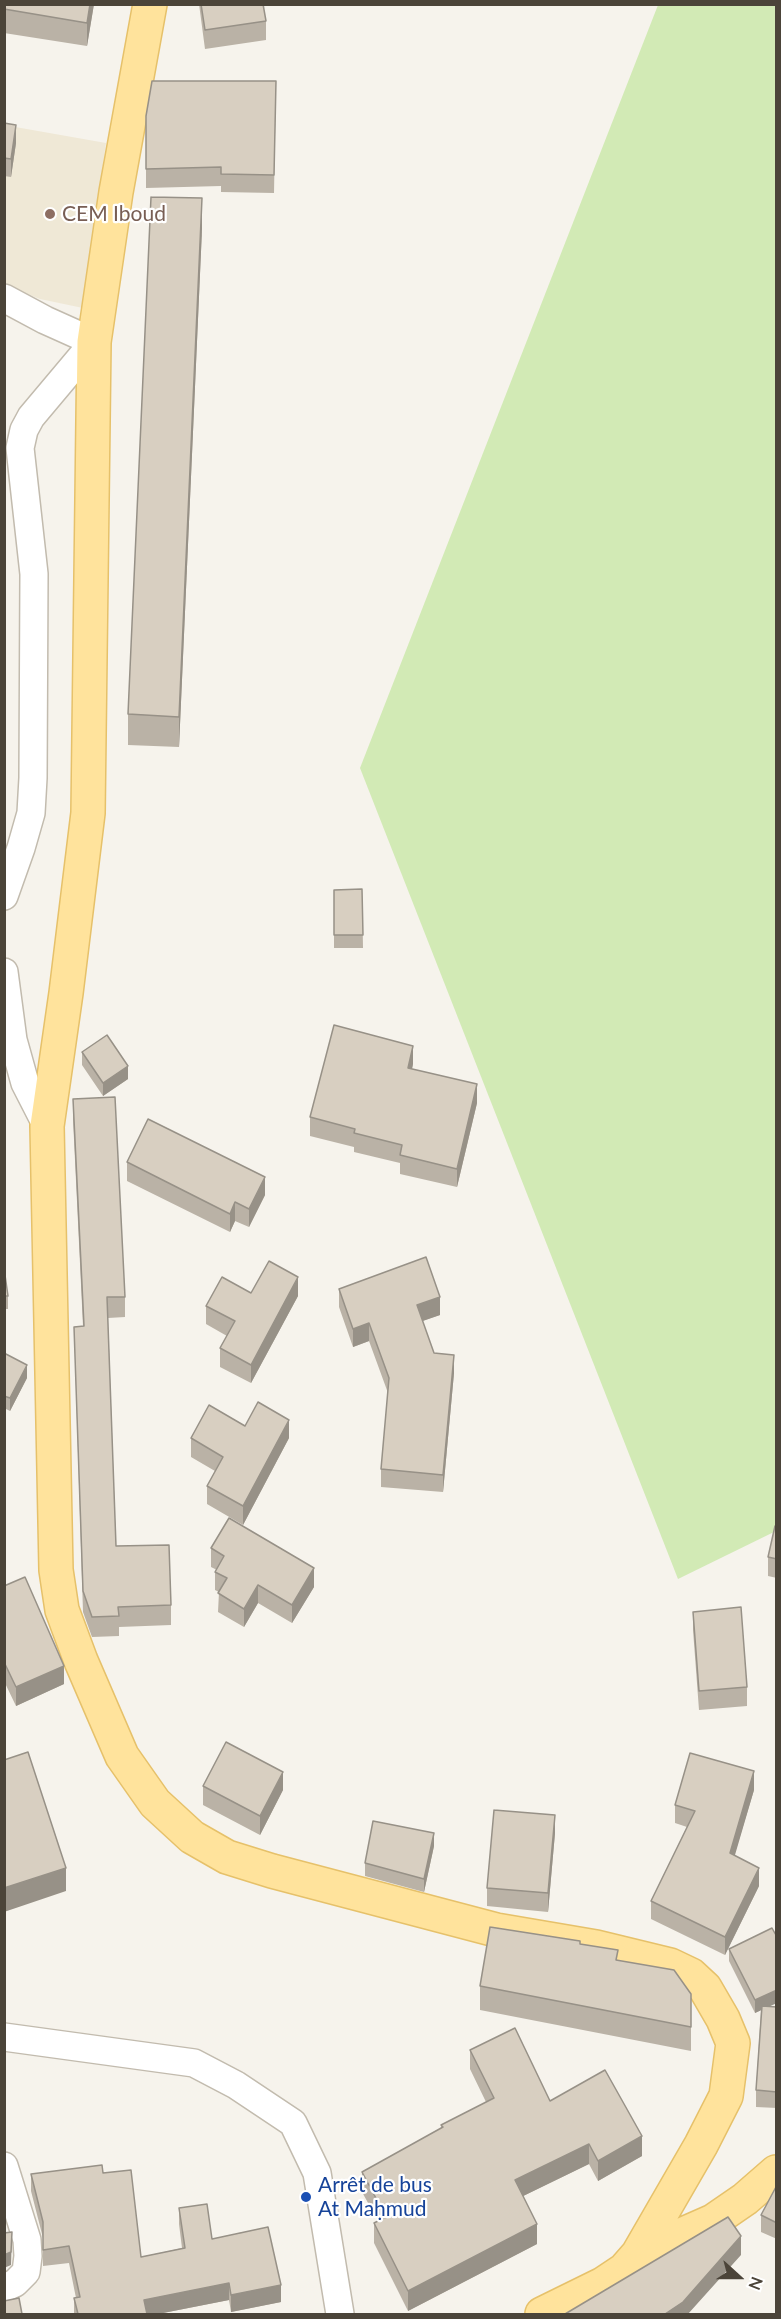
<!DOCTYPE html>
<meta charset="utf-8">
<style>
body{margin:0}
#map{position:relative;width:781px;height:2319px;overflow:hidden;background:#f6f3ec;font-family:Lato,sans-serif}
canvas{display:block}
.frame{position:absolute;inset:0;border:6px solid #4b4439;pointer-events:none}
.north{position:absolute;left:709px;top:2247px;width:60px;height:60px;-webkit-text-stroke:4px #fff;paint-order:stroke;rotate:111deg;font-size:16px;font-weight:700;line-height:24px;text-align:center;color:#4b4439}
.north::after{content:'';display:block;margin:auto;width:21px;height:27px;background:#4b4439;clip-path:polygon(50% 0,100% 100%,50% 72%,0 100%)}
</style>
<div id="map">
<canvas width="781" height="2319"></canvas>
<div class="frame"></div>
<div class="north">N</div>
</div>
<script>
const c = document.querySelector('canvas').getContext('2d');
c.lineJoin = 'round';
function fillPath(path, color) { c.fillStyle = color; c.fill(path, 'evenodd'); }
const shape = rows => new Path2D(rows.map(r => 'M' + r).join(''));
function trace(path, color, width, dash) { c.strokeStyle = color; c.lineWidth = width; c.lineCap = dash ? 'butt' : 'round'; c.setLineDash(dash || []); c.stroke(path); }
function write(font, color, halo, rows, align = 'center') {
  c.font = font + ' Lato,sans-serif'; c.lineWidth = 4.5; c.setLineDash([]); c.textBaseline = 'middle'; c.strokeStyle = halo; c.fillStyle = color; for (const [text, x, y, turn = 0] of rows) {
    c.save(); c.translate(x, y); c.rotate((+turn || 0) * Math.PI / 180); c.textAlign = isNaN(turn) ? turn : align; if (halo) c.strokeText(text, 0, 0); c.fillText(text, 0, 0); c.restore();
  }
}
fillPath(shape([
 [4,125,106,143,83,308,40,299,5,285]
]), '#efe8d6');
fillPath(shape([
 [658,5,776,5,776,1531,678,1579,360,768]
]), '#d2eab5');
const minor = shape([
 [4,298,45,320,94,342,31,417,24,430,20,448,34,574,33,778,31,813,21,848,4,896],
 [4,972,13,1040,25,1083,47,1126],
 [4,2037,194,2063,236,2085,293,2123,317,2173,340,2314],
 [4,2166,27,2240,28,2256,26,2272,15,2283,4,2288]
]);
const major = shape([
 [150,4,116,192,94,342,88,813,66,993,47,1126,56,1570,62,1610,81,1661,122,1756,155,1803,192,1837,227,1857,272,1871,496,1930,596,1947,670,1965,691,1975,705,1988,723,2019,733,2043,726,2096,701,2145,638,2254,624,2270,603,2284,542,2314],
 [638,2254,713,2221,745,2199,776,2172]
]);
trace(minor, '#c2bbae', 30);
trace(major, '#e6c16a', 36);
trace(minor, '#fff', 27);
trace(major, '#ffe39c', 33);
fillPath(shape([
 [4,4,94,4,87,46,4,33],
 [199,4,263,4,266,21,266,40,205,49],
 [276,81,274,193,221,192,221,186,146,188,146,116],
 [4,123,16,143,11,177,4,176],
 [202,229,179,747,128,745,128,714],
 [362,889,363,948,334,948,334,890],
 [82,1052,128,1079,103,1096,82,1065],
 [413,1064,412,1069,477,1103,457,1187,400,1174,400,1163,354,1152,354,1147,310,1136,310,1117],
 [73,1099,125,1297,125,1317,108,1318,116,1546,171,1605,171,1625,119,1627,119,1636,92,1637,83,1612,74,1327,83,1326,73,1119],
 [127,1162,265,1195,249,1227,235,1221,230,1232,127,1181],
 [4,1268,8,1296,8,1309,4,1309],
 [339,1289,440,1315,422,1321,434,1353,454,1373,443,1492,381,1487,381,1469,388,1393,369,1341,353,1347,339,1307],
 [251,1293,298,1296,251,1383,220,1367,220,1348,227,1336,206,1324,206,1306],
 [4,1353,27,1378,10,1411,4,1408],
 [245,1426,289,1438,243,1525,207,1504,207,1486,215,1471,191,1457,191,1438],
 [777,1527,777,1578,768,1576,768,1557],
 [211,1548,314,1587,292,1623,258,1603,244,1627,218,1612,219,1592,215,1590,215,1572,217,1570,211,1567],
 [4,1586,64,1684,16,1706,4,1681],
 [693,1612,747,1687,747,1706,699,1710,693,1630],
 [203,1786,283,1790,260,1835,203,1805],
 [754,1790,734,1856,759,1886,725,1955,651,1919,651,1901,687,1827,675,1823,675,1805],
 [555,1833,548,1912,487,1906,487,1888],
 [434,1846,424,1892,365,1876,365,1863],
 [580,1944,618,1960,691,1994,691,2051,480,2010,480,1986],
 [729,1949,769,2006,777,2007,777,2108,756,2107,756,2090,761,2010,755,2013,729,1961],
 [470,2050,550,2101,642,2156,598,2181,589,2164,523,2196,537,2244,408,2311,374,2243,374,2223,378,2221,362,2192,362,2172,441,2128,441,2125,486,2102,470,2069],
 [103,2173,141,2257,182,2248,179,2224,179,2208,212,2239,281,2302,231,2312,229,2300,158,2314,74,2314,74,2298,76,2298,69,2263,43,2266,43,2238,31,2191,31,2174],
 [777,2185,777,2239,761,2232,761,2215]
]), '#bab2a6');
fillPath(shape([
 [90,4,94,4,87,46,87,23],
 [16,125,16,143,11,177,11,159],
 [202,198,202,229,179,747,179,717],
 [413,1046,413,1064,408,1087,408,1068],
 [128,1066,128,1079,103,1096,103,1083],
 [477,1084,477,1103,457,1187,457,1169],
 [265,1177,265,1195,249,1227,249,1209],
 [235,1202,235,1221,230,1232,230,1214],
 [298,1277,298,1296,251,1383,251,1365],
 [440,1297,440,1315,417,1323,417,1305],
 [369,1323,369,1341,353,1347,353,1329],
 [454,1355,454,1373,443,1492,443,1475],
 [27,1365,27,1378,10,1411,10,1398],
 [289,1420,289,1438,243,1525,243,1506],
 [314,1568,314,1587,292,1623,292,1605],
 [258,1585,258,1603,244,1627,244,1609],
 [64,1666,64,1684,16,1706,16,1687],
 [754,1771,754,1790,730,1872,730,1853],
 [283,1772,283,1790,260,1835,260,1816],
 [555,1815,555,1833,548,1912,548,1893],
 [434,1833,434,1846,424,1892,424,1879],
 [66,1868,66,1891,4,1912,4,1888],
 [759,1868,759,1886,725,1955,725,1937],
 [777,1990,777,2003,755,2013,755,2000],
 [642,2136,642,2156,598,2181,598,2161],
 [589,2144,589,2164,515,2200,515,2180],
 [537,2224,537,2244,408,2311,408,2291],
 [12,2232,11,2265,4,2268,4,2255],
 [741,2236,741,2255,688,2314,665,2314],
 [229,2283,229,2300,158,2314,144,2314,144,2300],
 [281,2285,281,2302,231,2312,231,2295]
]), '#979187');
const building = shape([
 [4,4,90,4,87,23,4,9,4,4],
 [201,4,263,4,266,21,205,30,201,4],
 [152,81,276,81,274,175,221,174,221,167,146,169,146,116,152,81],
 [4,123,16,125,11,159,4,158,4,123],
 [151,197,202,198,179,717,128,714,151,197],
 [362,889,363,935,334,935,334,890,362,889],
 [334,1025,413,1046,408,1068,477,1084,457,1169,400,1155,402,1145,354,1133,355,1129,310,1117,334,1025],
 [107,1035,128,1066,103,1083,82,1052,107,1035],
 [115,1097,125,1297,107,1297,116,1546,169,1545,171,1605,118,1607,119,1616,92,1617,83,1591,74,1327,84,1326,73,1099,115,1097],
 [148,1119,265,1177,249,1209,235,1202,230,1214,127,1162,148,1119],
 [426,1257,440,1297,417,1305,434,1353,454,1355,443,1475,381,1469,389,1378,369,1323,353,1329,339,1289,426,1257],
 [269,1261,298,1277,251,1365,220,1348,235,1321,206,1306,222,1277,251,1293,269,1261],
 [4,1268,8,1296,4,1296,4,1268],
 [4,1353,27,1365,10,1398,4,1396,4,1353],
 [258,1402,289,1420,243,1506,207,1486,223,1457,191,1438,209,1405,245,1426,258,1402],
 [229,1518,314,1568,292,1605,258,1585,244,1609,218,1593,227,1578,215,1572,224,1556,211,1548,229,1518],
 [775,1526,777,1527,777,1559,768,1557,775,1526],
 [25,1577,64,1666,16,1687,4,1662,4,1586,25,1577],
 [741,1607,747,1687,699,1691,693,1612,741,1607],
 [226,1742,283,1772,260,1816,203,1786,226,1742],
 [28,1752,66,1868,4,1888,4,1760,28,1752],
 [690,1753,754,1771,730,1853,759,1868,725,1937,651,1901,695,1811,675,1805,690,1753],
 [494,1810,555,1815,548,1893,487,1888,494,1810],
 [373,1821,434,1833,424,1879,365,1863,373,1821],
 [490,1927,580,1941,580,1944,618,1950,616,1960,674,1970,691,1994,691,2027,480,1986,490,1927],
 [772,1928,777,1937,777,1990,755,2000,729,1949,772,1928],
 [762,2006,777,2007,777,2092,756,2090,762,2006],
 [515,2028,550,2101,605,2070,642,2136,598,2161,589,2144,515,2180,537,2224,408,2291,374,2223,386,2217,362,2172,443,2127,441,2125,494,2098,470,2050,515,2028],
 [102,2165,103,2173,131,2170,141,2257,185,2248,179,2208,207,2204,212,2239,268,2227,281,2285,231,2295,229,2283,144,2300,147,2314,78,2314,74,2298,80,2297,69,2246,43,2250,43,2222,31,2174,102,2165],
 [777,2185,777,2223,761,2215,777,2185],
 [728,2217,741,2236,683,2302,665,2314,565,2314,728,2217],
 [12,2232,11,2252,4,2255,4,2233,12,2232],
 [19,2298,22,2314,4,2314,4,2301,19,2298]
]);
fillPath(building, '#d8cfc1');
trace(building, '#979187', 1.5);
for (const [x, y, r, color] of [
 [50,214,6,"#8d6e63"],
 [306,2197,6,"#1a4fb4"]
]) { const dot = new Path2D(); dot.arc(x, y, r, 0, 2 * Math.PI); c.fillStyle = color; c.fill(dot); trace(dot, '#fff', 2); }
write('21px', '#785e54', '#fff', [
 ["CEM Iboud",62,214]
], 'left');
write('21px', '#164399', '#fff', [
 ["Arrêt de bus",318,2185],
 ["At Maḥmud",318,2209]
], 'left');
</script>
